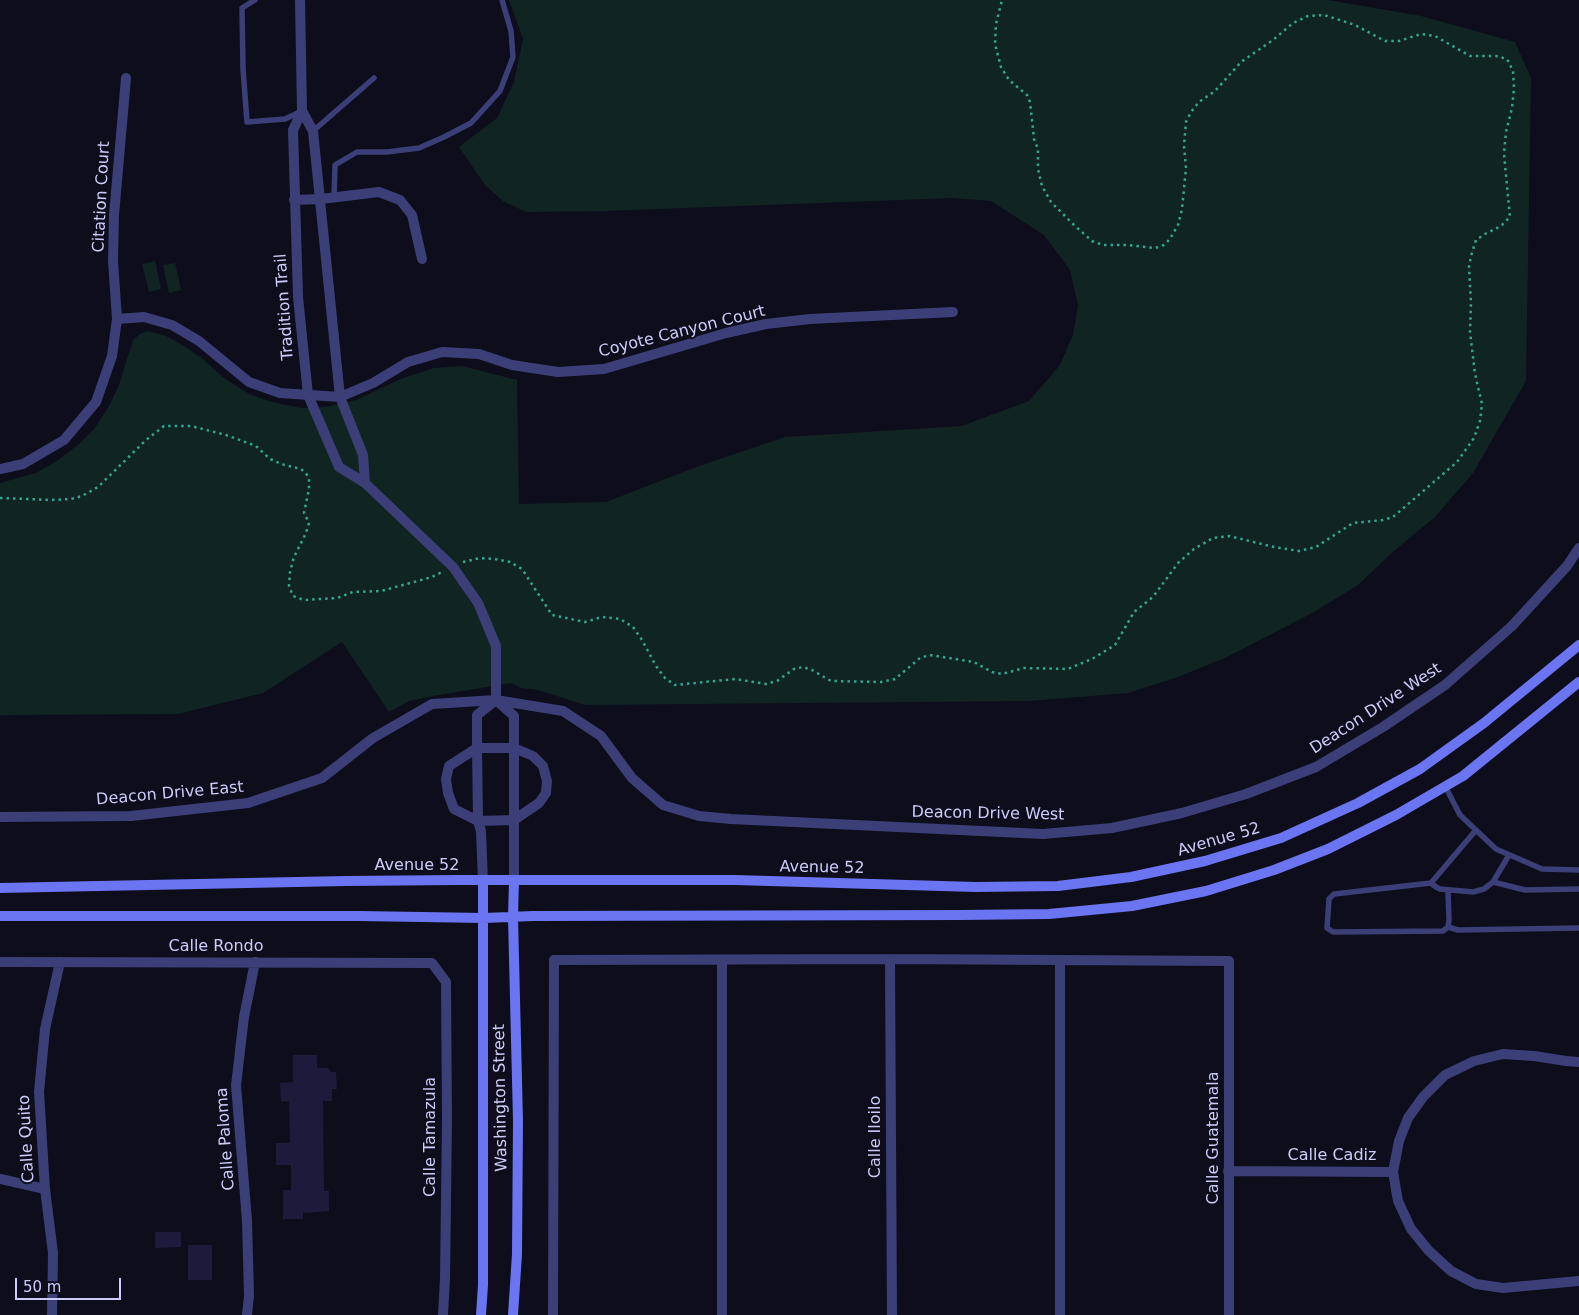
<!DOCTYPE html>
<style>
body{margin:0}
#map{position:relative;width:1579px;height:1315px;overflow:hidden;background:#0e0d1c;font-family:"DejaVu Sans",sans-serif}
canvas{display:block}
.scale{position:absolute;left:15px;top:1278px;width:106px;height:22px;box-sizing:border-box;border:2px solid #ccccfb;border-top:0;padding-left:6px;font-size:15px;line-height:18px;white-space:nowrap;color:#ccccfb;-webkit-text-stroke:4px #0e0d1c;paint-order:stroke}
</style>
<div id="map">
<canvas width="1579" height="1315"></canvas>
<div class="scale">50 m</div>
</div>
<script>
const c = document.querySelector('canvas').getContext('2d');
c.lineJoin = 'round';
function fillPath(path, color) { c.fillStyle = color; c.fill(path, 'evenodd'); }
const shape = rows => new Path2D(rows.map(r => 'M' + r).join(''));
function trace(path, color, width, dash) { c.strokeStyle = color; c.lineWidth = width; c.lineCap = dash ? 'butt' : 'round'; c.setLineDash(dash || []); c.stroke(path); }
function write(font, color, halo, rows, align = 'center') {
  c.font = font + ' "DejaVu Sans",sans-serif'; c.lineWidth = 4; c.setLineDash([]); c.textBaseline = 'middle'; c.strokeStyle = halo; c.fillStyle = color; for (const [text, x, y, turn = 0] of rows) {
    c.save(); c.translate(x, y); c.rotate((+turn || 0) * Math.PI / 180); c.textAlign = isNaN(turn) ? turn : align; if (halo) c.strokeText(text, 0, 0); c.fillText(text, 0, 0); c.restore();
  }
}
fillPath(shape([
 [509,0,1328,0,1421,16,1515,42,1531,78,1526,381,1473,473,1435,517,1395,550,1358,585,1314,612,1227,657,1178,677,1128,693,1029,701,585,705,538,690,521,688,511,683,433,696,409,701,389,712,342,642,263,693,178,714,0,715,0,483,36,473,57,461,79,444,95,428,109,406,119,385,133,340,140,334,148,331,166,336,184,346,203,359,224,378,249,394,272,402,301,408,326,407,356,400,403,378,434,368,462,366,517,380,519,504,606,502,699,466,785,437,962,426,1029,401,1060,365,1073,335,1078,306,1070,270,1044,235,991,201,952,198,605,211,526,212,503,201,485,185,459,147,497,118,514,82,523,39],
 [155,261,161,289,149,292,142,264],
 [175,263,181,290,169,293,163,265]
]), '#102522');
fillPath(shape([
 [293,1055,317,1055,317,1068,328,1068,331,1072,336,1072,337,1089,332,1089,332,1101,323,1101,324,1191,329,1191,329,1211,303,1213,303,1219,283,1219,283,1190,291,1190,291,1165,276,1165,276,1143,290,1143,289,1101,281,1102,280,1083,293,1082],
 [155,1232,181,1232,181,1247,155,1248],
 [188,1245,212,1245,212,1280,188,1280]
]), '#1e1a3b');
trace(shape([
 [0,498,51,500,71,499,82,496,98,487,146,440,164,426,191,426,226,435,256,446,270,459,281,464,301,469,306,473,309,479,309,489,304,513,309,523,306,533,294,557,290,572,289,586,293,596,304,600,337,598,353,592,381,591,432,577,442,572],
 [463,562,480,558,495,559,510,562,522,569,552,615,585,622,602,617,620,619,633,627,642,640,656,666,665,678,675,685,735,679,766,684,777,681,794,669,803,667,812,670,831,681,881,682,895,679,920,658,930,655,974,662,992,672,1002,674,1024,668,1068,669,1092,659,1115,645,1134,612,1153,597,1178,563,1194,549,1213,538,1229,536,1274,547,1299,551,1316,547,1353,523,1383,520,1393,517,1457,462,1474,438,1480,421,1482,404,1475,374,1470,332,1471,303,1469,267,1471,256,1476,240,1485,234,1501,226,1510,217,1504,154,1506,132,1512,108,1514,88,1513,71,1507,59,1496,56,1470,56,1435,36,1421,34,1399,41,1385,41,1355,25,1324,15,1308,16,1293,23,1273,40,1241,62,1215,91,1199,102,1191,112,1186,122,1184,146,1186,168,1182,209,1178,225,1170,239,1164,245,1155,248,1127,245,1103,245,1092,241,1074,225,1051,202,1042,186,1038,169,1038,149,1034,139,1030,102,1027,95,1009,80,1001,67,995,44,996,24,1002,0]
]), '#37a492', 2.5, [2.5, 4]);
trace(shape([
 [255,0,242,8,243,69,247,122,285,119,300,112],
 [313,131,374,78],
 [334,197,335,165,357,152,387,152,419,148,444,137,471,123,500,91,513,57,511,31,502,0],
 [1445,786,1460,815,1496,849,1542,869,1579,870],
 [1476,830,1431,883,1436,887,1440,889,1473,892,1484,889,1493,882,1509,855],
 [1493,882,1525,890,1579,889],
 [1431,883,1334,894,1329,899,1327,928,1333,932,1443,931,1448,927,1449,920,1448,890],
 [1448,927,1458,930,1579,928]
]), '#3c3f77', 5.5);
trace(shape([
 [300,0,302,111,293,130,298,297,308,395,339,467,365,483,453,567,478,603,496,646,496,700,514,716,514,748,533,756,543,766,547,781,546,793,539,803,514,820,514,880],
 [302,111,313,131,340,397,363,455,365,483],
 [294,200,321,199,379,192,400,200,412,215,422,259],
 [117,319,113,261,114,215,126,78],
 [0,469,23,464,64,440,96,402,112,356,117,319,144,317,172,325,199,341,249,382,280,393,340,397,373,383,408,362,442,352,479,354,512,365,558,372,604,369,726,333,766,324,810,319,953,312],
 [477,748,514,748,514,820,478,821,477,748],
 [0,817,131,816,248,803,322,778,373,738,432,704,496,700,563,711,601,736,632,778,663,805,699,816,731,819,1043,834,1112,828,1182,813,1246,794,1316,767,1383,727,1445,685,1512,626,1567,566,1579,548],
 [483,881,481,831,478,821,454,809,448,793,446,779,449,766,477,748,477,715,496,700],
 [890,959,892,1315],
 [722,960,722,1315],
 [0,962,432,963,446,982,447,1120,445,1278,443,1315],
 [1579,1062,1566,1061,1534,1056,1503,1054,1474,1061,1445,1075,1423,1097,1408,1118,1399,1141,1393,1172,1398,1201,1411,1229,1429,1251,1451,1271,1476,1284,1503,1288,1579,1281],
 [1228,1171,1393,1172],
 [0,1179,45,1189],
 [52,1315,53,1253,45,1189,39,1092,45,1029,60,962],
 [247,1315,249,1296,247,1221,236,1085,244,1017,255,962],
 [553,1315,554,960,890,959,1229,961,1229,1315],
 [1060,1315,1060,960]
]), '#3c3f77', 10);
trace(shape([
 [0,888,346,881,458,880,735,880,976,887,1058,886,1131,877,1205,861,1281,838,1358,803,1420,769,1484,723,1579,645],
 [0,916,359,916,484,918,533,916,961,915,1049,914,1132,906,1206,891,1274,870,1328,849,1396,815,1463,776,1579,682],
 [481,1315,483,1285,483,881],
 [513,1315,517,1254,518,1121,513,917,514,880]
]), '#6b75f2', 10);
write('16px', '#ccccfb', '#0e0d1c', [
 ["Citation Court",102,197,-87],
 ["Tradition Trail",285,307,-94],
 ["Coyote Canyon Court",682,332,-14],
 ["Deacon Drive West",1376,709,-33],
 ["Deacon Drive East",170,794,-5],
 ["Deacon Drive West",988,814,1],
 ["Avenue 52",1219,840,-16],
 ["Avenue 52",417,866],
 ["Avenue 52",822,868,1],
 ["Calle Rondo",216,947],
 ["Washington Street",501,1098,-91],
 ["Calle Tamazula",431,1137,-90],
 ["Calle Iloilo",876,1137,-90],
 ["Calle Guatemala",1214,1138,-90],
 ["Calle Quito",27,1139,-93],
 ["Calle Paloma",226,1139,-94],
 ["Calle Cadiz",1332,1156]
]);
</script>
